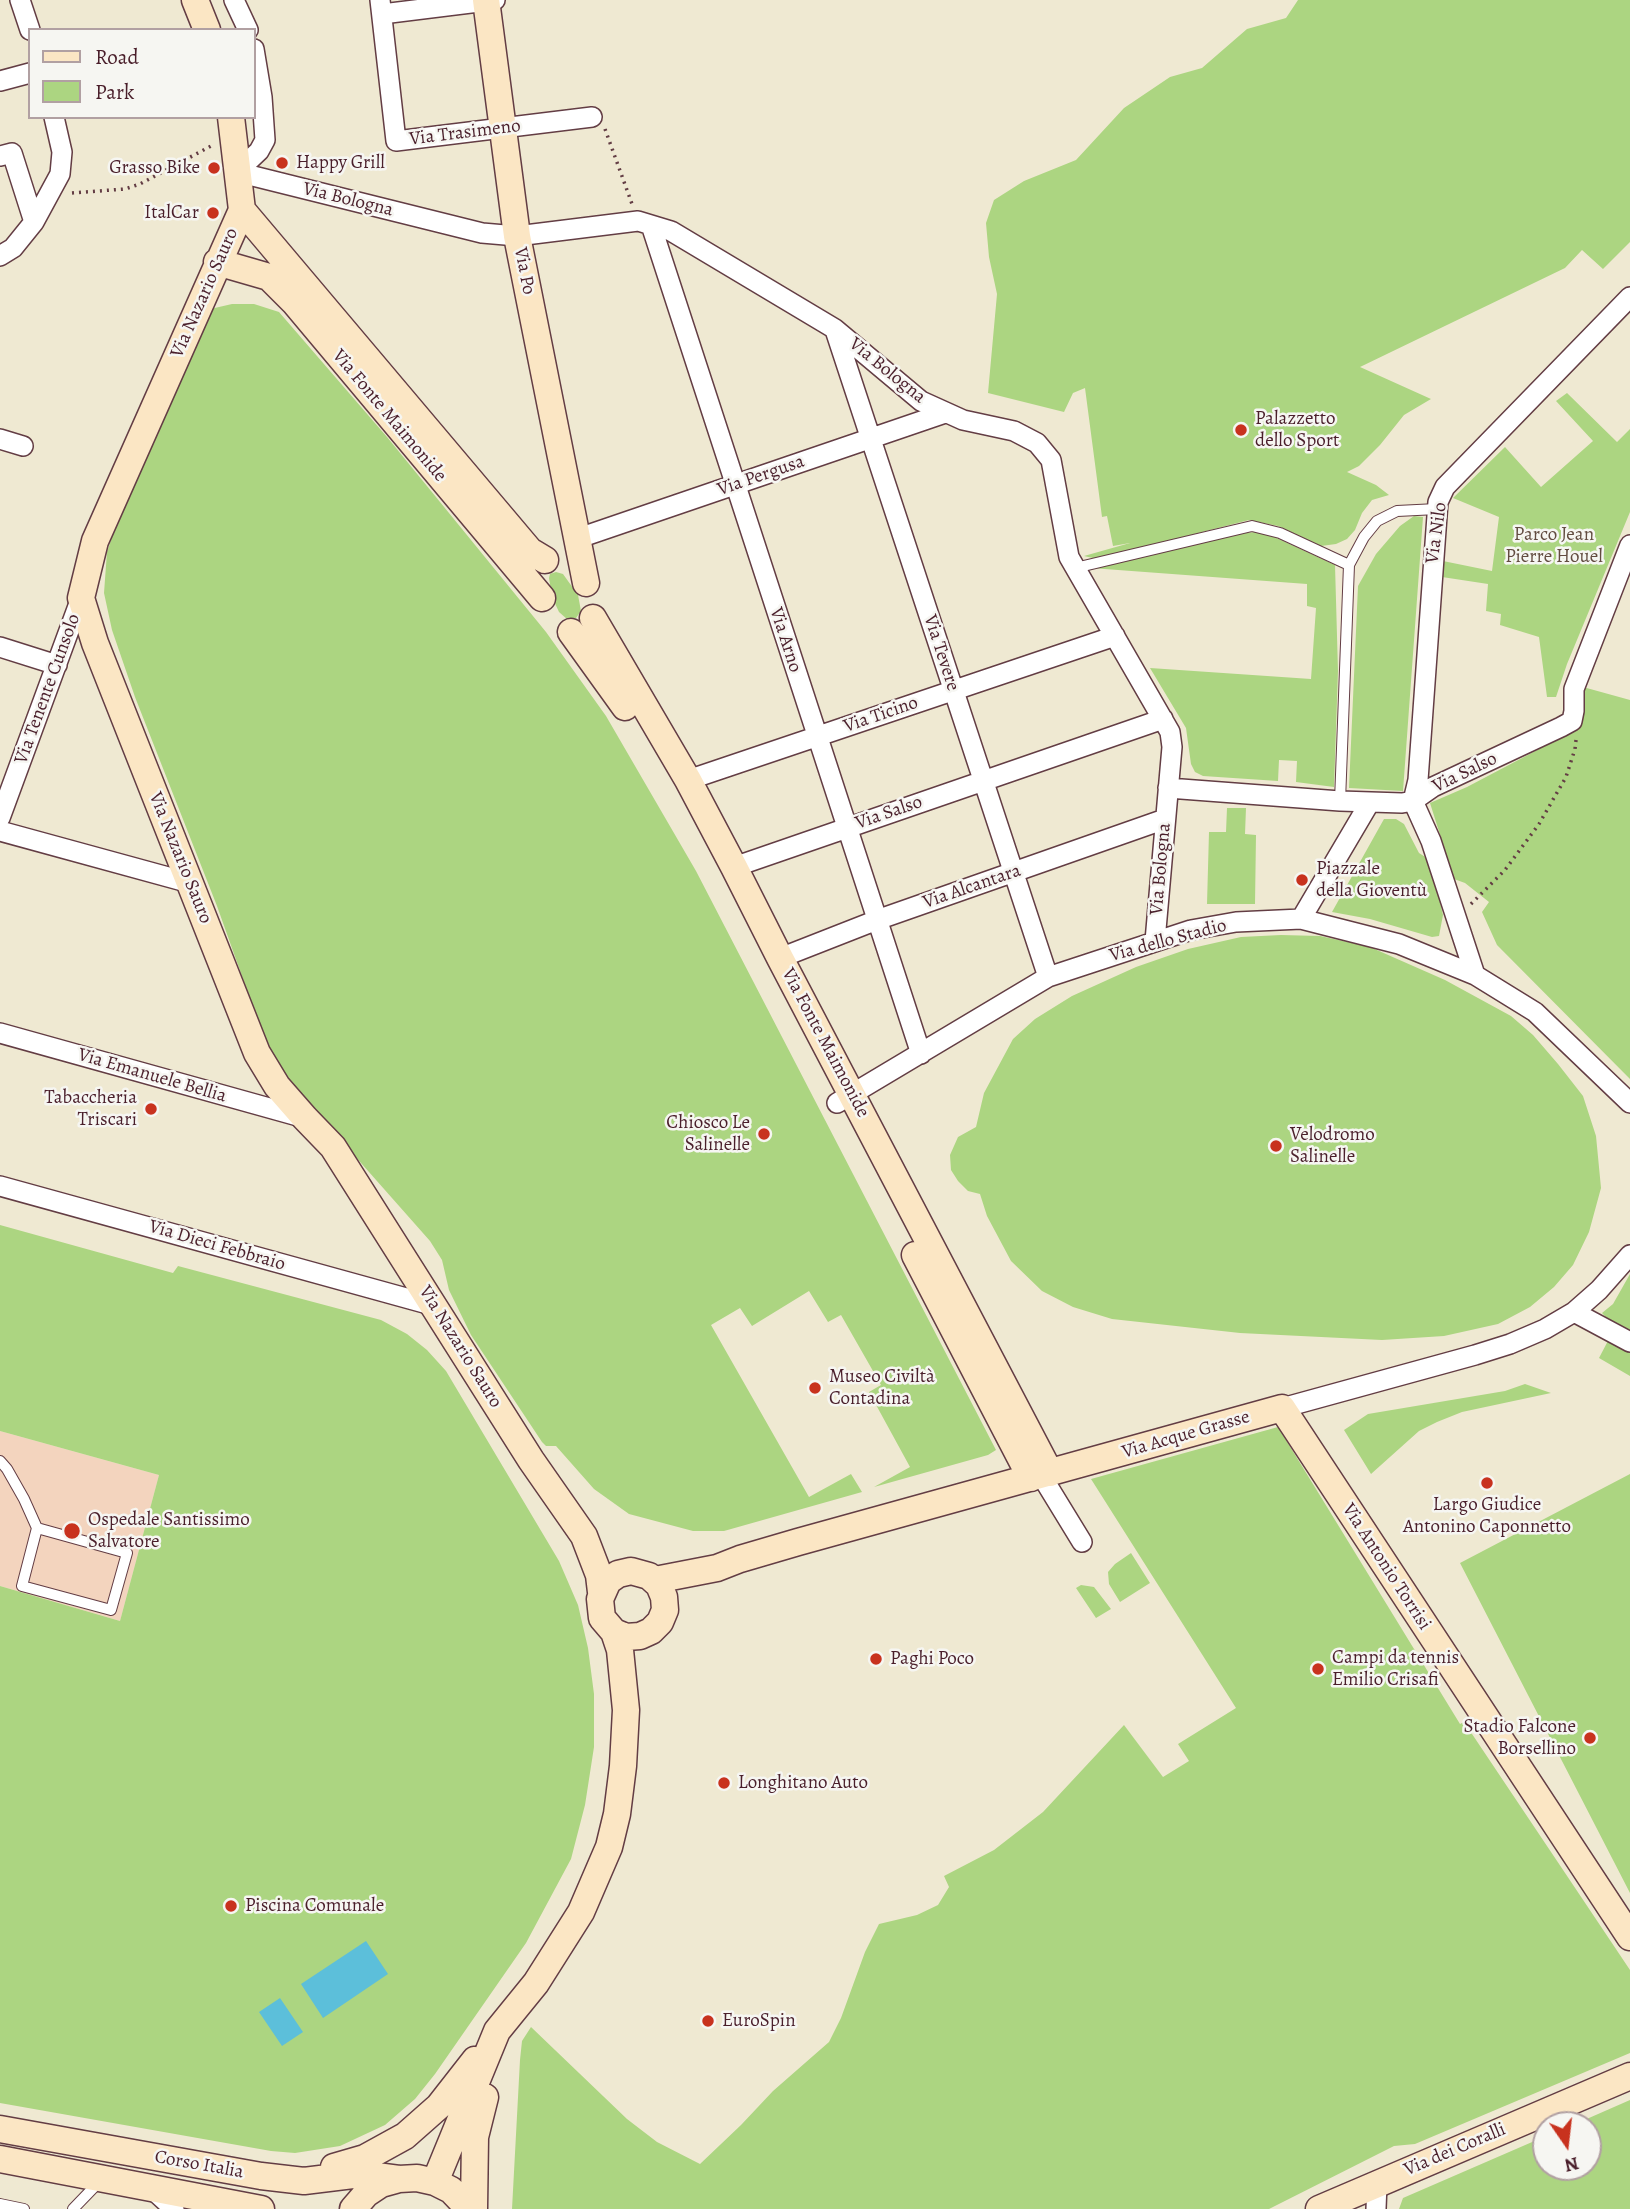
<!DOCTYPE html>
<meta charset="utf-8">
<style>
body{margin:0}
#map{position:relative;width:1630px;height:2209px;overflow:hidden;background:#efe9d2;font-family:Alegreya,serif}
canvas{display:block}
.legend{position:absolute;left:28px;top:28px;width:228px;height:91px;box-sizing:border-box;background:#f6f6f2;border:2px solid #b1a0a2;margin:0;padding:9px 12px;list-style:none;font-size:21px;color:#4a1f2b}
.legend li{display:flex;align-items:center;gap:14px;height:35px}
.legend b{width:35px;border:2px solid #b1a0a2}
.north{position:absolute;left:1532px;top:2111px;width:70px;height:70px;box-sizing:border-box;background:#f6f6f2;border:2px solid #b1a0a2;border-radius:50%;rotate:166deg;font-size:19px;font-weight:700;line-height:28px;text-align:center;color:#4a1f2b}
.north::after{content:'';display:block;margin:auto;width:24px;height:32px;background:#c8321e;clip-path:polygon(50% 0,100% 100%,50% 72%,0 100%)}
</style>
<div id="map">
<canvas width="1630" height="2209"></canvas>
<ul class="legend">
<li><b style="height:9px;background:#fbe6c4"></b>Road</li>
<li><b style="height:19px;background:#acd581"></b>Park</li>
</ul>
<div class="north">N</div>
</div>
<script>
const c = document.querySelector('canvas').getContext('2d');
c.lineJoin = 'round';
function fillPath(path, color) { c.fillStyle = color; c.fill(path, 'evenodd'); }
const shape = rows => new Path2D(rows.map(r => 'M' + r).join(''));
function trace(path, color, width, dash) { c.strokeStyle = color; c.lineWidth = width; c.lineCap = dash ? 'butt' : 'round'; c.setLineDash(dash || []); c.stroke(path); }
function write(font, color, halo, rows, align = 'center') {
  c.font = font + ' Alegreya,serif'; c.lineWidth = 5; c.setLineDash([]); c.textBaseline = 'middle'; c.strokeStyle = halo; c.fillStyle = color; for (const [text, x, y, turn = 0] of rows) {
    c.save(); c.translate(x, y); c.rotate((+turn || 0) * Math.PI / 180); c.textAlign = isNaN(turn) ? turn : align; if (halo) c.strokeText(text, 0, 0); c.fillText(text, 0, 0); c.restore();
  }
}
fillPath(shape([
 [0,1431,159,1475,120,1621,0,1586]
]), '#f3d4be');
fillPath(shape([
 [1298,0,1630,0,1630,242,1603,269,1582,250,1565,268,1360,367,1431,399,1404,415,1380,445,1359,466,1347,472,1376,485,1389,495,1372,500,1362,513,1355,530,1347,539,1336,544,1321,546,1278,526,1249,520,1097,559,1084,556,1130,543,1113,546,1107,516,1102,517,1085,388,1073,393,1064,412,988,393,997,294,989,257,986,223,994,200,1024,181,1076,160,1124,108,1170,77,1202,68,1247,29,1286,18],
 [232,304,254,304,279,312,387,437,546,632,606,716,696,871,996,1450,988,1455,874,1487,910,1467,869,1392,881,1385,841,1315,828,1322,809,1291,752,1326,740,1308,711,1325,809,1497,851,1474,862,1492,724,1531,693,1531,629,1514,594,1489,556,1446,546,1446,542,1442,471,1335,449,1290,442,1260,430,1241,300,1094,276,1061,264,1038,217,906,135,697,112,630,104,593,107,552,116,525,206,310],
 [1567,393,1617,442,1630,429,1630,512,1567,664,1556,697,1547,697,1539,637,1500,625,1501,614,1486,611,1488,584,1442,577,1443,561,1492,571,1499,517,1453,498,1505,447,1541,487,1593,441,1556,401],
 [1414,516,1423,517,1403,791,1349,788,1358,586,1376,554,1400,526],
 [1255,532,1268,534,1335,565,1338,671,1334,787,1296,782,1297,761,1279,760,1278,781,1203,776,1195,772,1191,764,1186,728,1150,668,1311,679,1316,608,1307,606,1307,584,1091,568,1238,534],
 [556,572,563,574,578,595,581,611,576,618,568,620,559,612,552,597,549,578,550,574],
 [1583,687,1630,700,1630,1079,1497,945,1482,912,1489,902,1465,883,1454,879,1430,803,1467,787,1581,727],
 [1227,808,1246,808,1245,834,1256,835,1255,904,1207,904,1209,832,1226,832],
 [1384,819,1396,819,1404,824,1419,853,1430,860,1443,915,1439,936,1432,937,1370,919,1332,912],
 [1281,935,1320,936,1370,947,1445,980,1511,1016,1533,1035,1558,1064,1583,1096,1596,1136,1601,1188,1589,1232,1573,1265,1554,1287,1530,1307,1498,1324,1444,1336,1382,1340,1240,1333,1112,1319,1073,1307,1042,1291,1011,1261,987,1216,980,1194,968,1191,958,1181,951,1170,950,1155,958,1137,976,1127,984,1093,1013,1039,1035,1019,1072,996,1136,967,1188,949,1241,937],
 [0,1225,173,1273,178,1266,381,1320,407,1334,427,1350,446,1371,559,1561,578,1605,588,1648,594,1694,594,1747,585,1805,571,1859,526,1943,435,2074,415,2099,385,2125,340,2146,295,2153,271,2151,0,2103,0,1586,120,1621,159,1475,0,1431],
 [1630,1274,1630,1336,1615,1327,1602,1313,1613,1304],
 [1610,1337,1630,1349,1630,1376,1599,1358],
 [1525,1384,1551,1393,1462,1412,1437,1422,1419,1431,1371,1474,1344,1430,1368,1414,1505,1391],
 [1278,1427,1460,1724,1464,1722,1630,1970,1630,2053,1415,2144,1394,2146,1269,2209,512,2209,520,2060,522,2041,531,2027,627,2119,657,2142,700,2164,741,2125,773,2091,829,2042,841,2018,865,1952,879,1924,917,1915,938,1905,949,1887,944,1876,994,1850,1043,1812,1124,1725,1163,1777,1189,1761,1178,1744,1236,1708,1091,1479],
 [1630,1474,1630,1893,1460,1563],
 [1131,1553,1150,1583,1120,1602,1109,1584,1108,1572,1115,1564],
 [1081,1585,1094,1587,1111,1609,1096,1618,1076,1588],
 [1630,2100,1630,2209,1399,2209,1403,2198,1546,2136,1546,2167,1588,2167,1588,2125,1573,2125]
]), '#acd581');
fillPath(shape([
 [366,1941,388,1974,323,2018,301,1984],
 [280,1998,303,2032,282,2046,259,2012]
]), '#5cbfda');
const lane = shape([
 [1075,568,1252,526,1280,533,1349,565],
 [1340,801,1349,565,1364,537,1377,521,1397,511,1437,509],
 [0,1461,7,1469,24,1499,37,1528],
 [37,1528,127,1553,111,1610,22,1586,37,1528],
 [0,2204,24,2209],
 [73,2209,99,2182]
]);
const street = shape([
 [20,0,30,30],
 [234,0,248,30],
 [380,0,396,141,592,117],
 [382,14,495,0],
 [0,81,30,73],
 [0,156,12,153,34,222],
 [237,172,482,233,517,236,638,221,671,231,835,329,921,401,963,420,1014,431,1037,443,1051,460,1069,557,1170,732,1172,747,1155,941],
 [237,172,259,151,265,140,262,97,254,49],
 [651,225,921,1054],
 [0,256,13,248,34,222,60,174,62,152,54,117],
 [835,330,1048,977],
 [0,439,23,446],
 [576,539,945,413],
 [0,647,57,665],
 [688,780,1115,636],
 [1168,788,1340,801,1402,803,1413,801,1433,787,1561,727,1572,721,1574,711,1574,689,1630,545],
 [0,818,81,598],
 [0,831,190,883],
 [734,867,1163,719],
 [1301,919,1370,802],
 [780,958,877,920,1165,819],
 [1475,975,1431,841,1413,801,1418,780,1438,502,1445,487,1630,297],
 [0,1033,305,1118],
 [837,1103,1048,977,1191,930,1236,922,1301,919,1399,944,1475,975,1535,1012,1630,1103],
 [0,1186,435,1306],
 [1574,1312,1630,1342],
 [1282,1408,1475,1355,1510,1344,1545,1329,1574,1312,1599,1290,1630,1255],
 [1041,1475,1082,1542],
 [150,2187,174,2209],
 [1376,2209,1377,2183]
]);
const secondary = shape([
 [195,0,207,30],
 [486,0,517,236,586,583],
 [231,117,242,210,95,541,81,598,95,643,257,1053,277,1086,305,1118,333,1147,531,1460,584,1536,599,1575,601,1592],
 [242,210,530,551,545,560],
 [217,262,269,277,294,302,542,598],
 [593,618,688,780,734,867,780,958,1050,1473],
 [571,632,625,707],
 [915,1255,1031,1478],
 [655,1580,717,1568,740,1559,798,1542,1282,1408,1630,1937],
 [0,2129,261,2176,304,2181,361,2174,399,2179],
 [0,2159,261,2209],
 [334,2167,365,2158,405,2136,439,2106,475,2060],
 [435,2182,497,2031,536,1983,581,1912,609,1847,617,1814,623,1766,626,1710,620,1650,614,1632,602,1618,600,1599,608,1581,618,1574,631,1571,649,1576,659,1585,664,1597,665,1610,660,1622,651,1631,640,1636,626,1637,614,1632],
 [353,2209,366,2194,381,2184,399,2179,417,2178,435,2182,451,2190,469,2209],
 [474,2209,475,2137,485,2097],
 [1319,2209,1630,2076]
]);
trace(lane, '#633d44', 12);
trace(street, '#633d44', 22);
trace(secondary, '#633d44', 29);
trace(shape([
 [605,129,632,204],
 [72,193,125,189,140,184,211,146],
 [1471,904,1505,870,1539,824,1566,777,1575,749,1576,740]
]), '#633d44', 3.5, [2, 5]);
trace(lane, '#fff', 10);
trace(street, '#fff', 19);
trace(secondary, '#fbe6c4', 26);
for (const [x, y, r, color] of [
 [282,163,7,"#c8321e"],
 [214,168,7,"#c8321e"],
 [213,213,7,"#c8321e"],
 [1241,430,7,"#c8321e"],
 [1302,880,7,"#c8321e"],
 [151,1109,7,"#c8321e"],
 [764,1134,7,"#c8321e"],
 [1276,1146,7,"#c8321e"],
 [815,1388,7,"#c8321e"],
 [1487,1483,7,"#c8321e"],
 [72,1531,9,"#c8321e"],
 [876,1659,7,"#c8321e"],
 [1318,1669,7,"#c8321e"],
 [1590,1738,7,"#c8321e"],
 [724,1783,7,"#c8321e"],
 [231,1906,7,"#c8321e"],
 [708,2021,7,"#c8321e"]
]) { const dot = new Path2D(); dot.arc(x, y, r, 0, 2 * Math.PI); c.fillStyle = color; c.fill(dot); trace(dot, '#f6f6f2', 2.5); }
write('19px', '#4a1f2b', '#f6f6f2', [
 ["Via Trasimeno",465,133,-7],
 ["Via Bologna",348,200,14],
 ["Via Po",524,271,79],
 ["Via Nazario Sauro",205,293,-66],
 ["Via Bologna",887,371,39],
 ["Via Fonte Maimonide",389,416,50],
 ["Via Pergusa",761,476,-19],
 ["Via Nilo",1437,533,-82],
 ["Via Arno",785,640,72],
 ["Via Tevere",941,653,72],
 ["Via Tenente Cunsolo",48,689,-70],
 ["Via Ticino",881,715,-19],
 ["Via Salso",1465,773,-26],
 ["Via Salso",889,813,-19],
 ["Via Nazario Sauro",180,858,68],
 ["Via Bologna",1161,869,-85],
 ["Via Alcantara",972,887,-19],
 ["Via dello Stadio",1168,941,-15],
 ["Via Fonte Maimonide",825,1043,62],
 ["Via Emanuele Bellia",152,1076,16],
 ["Via Dieci Febbraio",217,1246,16],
 ["Via Nazario Sauro",460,1347,58],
 ["Via Acque Grasse",1186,1435,-16],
 ["Via Antonio Torrisi",1386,1567,57],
 ["Via dei Coralli",1455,2150,-23],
 ["Corso Italia",199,2165,10]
]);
write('19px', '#4a1f2b', '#f6f6f2', [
 ["Happy Grill",296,163],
 ["Grasso Bike",200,168,"right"],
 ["ItalCar",199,213,"right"],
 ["Palazzetto",1255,419],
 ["dello Sport",1255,441],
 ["Piazzale",1316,869],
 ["della Gioventù",1316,891],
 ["Tabaccheria",137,1098,"right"],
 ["Triscari",137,1120,"right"],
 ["Chiosco Le",750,1123,"right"],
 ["Salinelle",750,1145,"right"],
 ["Velodromo",1290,1135],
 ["Salinelle",1290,1157],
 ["Museo Civiltà",829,1377],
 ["Contadina",829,1399],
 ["Largo Giudice",1487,1505,"center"],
 ["Antonino Caponnetto",1487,1527,"center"],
 ["Ospedale Santissimo",88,1520],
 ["Salvatore",88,1542],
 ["Campi da tennis",1332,1658],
 ["Emilio Crisafi",1332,1680],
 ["Paghi Poco",890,1659],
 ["Stadio Falcone",1576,1727,"right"],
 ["Borsellino",1576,1749,"right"],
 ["Longhitano Auto",738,1783],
 ["Piscina Comunale",245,1906],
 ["EuroSpin",722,2021]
], 'left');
write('19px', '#624c40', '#f6f6f2', [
 ["Parco Jean",1554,535],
 ["Pierre Houel",1554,557]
]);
</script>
